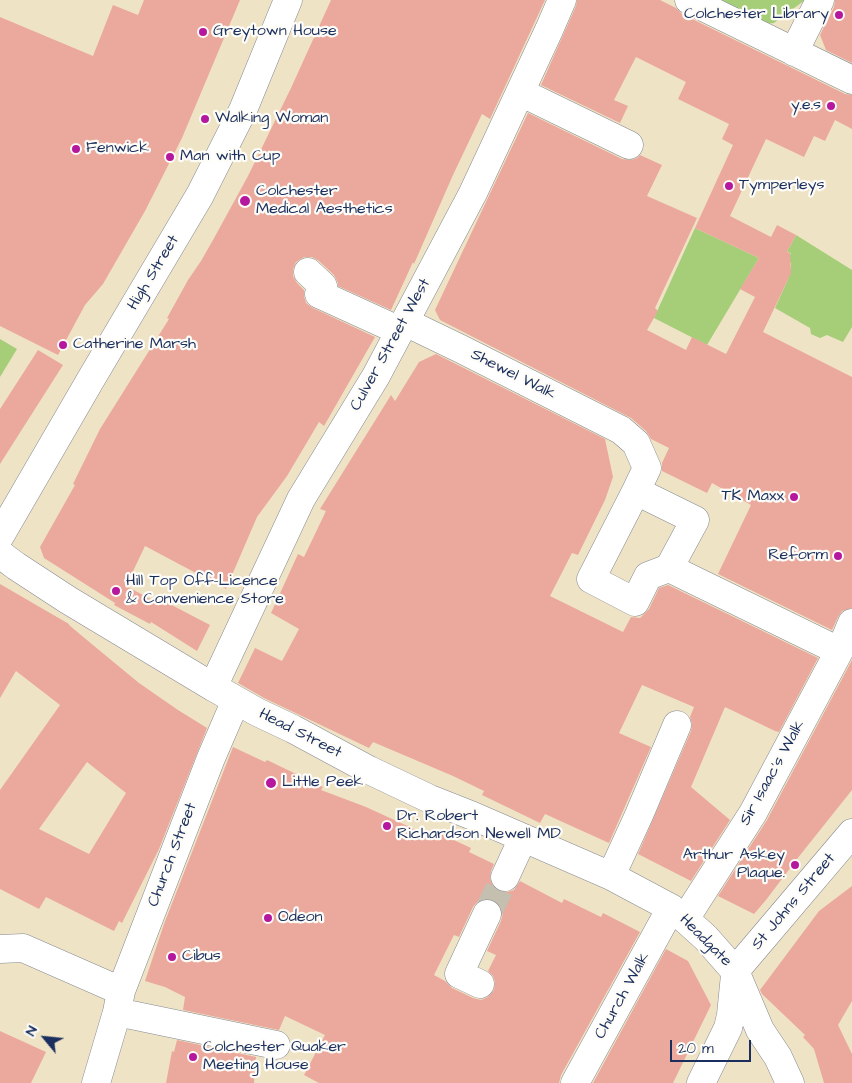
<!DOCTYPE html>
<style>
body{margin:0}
#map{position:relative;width:852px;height:1083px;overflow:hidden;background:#efe3c5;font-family:"Architects Daughter",sans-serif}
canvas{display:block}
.north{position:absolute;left:20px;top:1013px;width:50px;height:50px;-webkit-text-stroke:4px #fdfcf7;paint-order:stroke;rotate:298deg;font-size:14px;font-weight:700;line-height:20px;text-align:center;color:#1b2f5e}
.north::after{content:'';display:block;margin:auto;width:18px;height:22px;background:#1b2f5e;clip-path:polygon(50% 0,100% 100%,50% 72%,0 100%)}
.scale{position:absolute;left:670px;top:1040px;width:81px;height:22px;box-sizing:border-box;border:2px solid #1b2f5e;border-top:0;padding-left:6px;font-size:15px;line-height:18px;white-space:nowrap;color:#1b2f5e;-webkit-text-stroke:4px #fdfcf7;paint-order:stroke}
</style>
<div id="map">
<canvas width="852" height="1083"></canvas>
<div class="north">N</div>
<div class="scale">20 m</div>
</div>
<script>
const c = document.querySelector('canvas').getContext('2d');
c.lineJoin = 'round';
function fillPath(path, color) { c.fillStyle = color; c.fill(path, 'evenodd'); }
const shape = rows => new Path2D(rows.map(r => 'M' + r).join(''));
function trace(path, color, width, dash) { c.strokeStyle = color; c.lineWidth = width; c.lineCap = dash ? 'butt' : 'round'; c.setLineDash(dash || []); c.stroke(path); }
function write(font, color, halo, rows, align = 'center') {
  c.font = font + ' "Architects Daughter",sans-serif'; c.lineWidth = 4.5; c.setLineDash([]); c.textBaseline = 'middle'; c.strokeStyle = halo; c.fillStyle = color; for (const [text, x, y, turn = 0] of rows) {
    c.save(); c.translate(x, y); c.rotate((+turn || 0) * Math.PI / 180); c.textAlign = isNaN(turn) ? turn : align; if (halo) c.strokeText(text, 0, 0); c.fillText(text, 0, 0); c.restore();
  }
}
fillPath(shape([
 [716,0,805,0,774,23,765,24],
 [695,228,759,258,707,345,654,318],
 [796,235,852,270,852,327,843,342,827,335,820,338,811,334,810,328,775,308,789,277,786,272,791,268,791,263,787,260,791,253,787,252],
 [0,339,17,349,0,377]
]), '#a6cd78');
fillPath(shape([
 [144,0,240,0,182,138,145,211,103,284,85,305,58,355,0,326,0,17,93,56,113,5,138,15],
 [331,0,545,0,490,119,482,114,453,175,414,264,413,262,391,310,338,286,338,283,334,275,319,261,312,257,304,257,296,262,293,269,293,276,297,283,304,290,304,296,306,303,313,308,375,337,324,426,319,422,287,476,257,517,226,589,145,546,126,586,162,605,164,601,210,625,197,651,151,622,150,624,114,605,115,603,44,558,40,547,75,485,73,484,100,429,169,319,167,318,188,280,201,261,213,240,248,176,291,88],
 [577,0,660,0,676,8,682,14,845,94,852,95,852,129,835,120,825,141,814,136,804,157,766,139,730,216,771,237,777,225,796,235,787,252,790,253,791,273,763,332,852,377,852,608,842,611,838,617,832,630,718,574,751,505,712,483,707,493,662,471,662,463,669,448,651,439,646,431,631,418,440,320,435,310,528,113,622,159,631,160,637,158,640,155,662,165,647,196,697,218,655,308,658,311,647,330,686,350,692,337,726,354,755,297,740,289,759,258,695,228,733,145,722,139,729,124,678,99,686,82,636,57,614,100,628,106,620,123,541,85,576,6],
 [835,0,852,0,852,63,826,50,820,35,834,7],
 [38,350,63,365,0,464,0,409],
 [436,354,605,439,613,477,605,500,578,555,572,553,550,596,623,632,631,617,640,618,649,609,659,588,668,585,818,658,779,732,775,731,725,707,691,787,730,820,691,881,638,854,691,731,692,724,690,717,694,707,642,685,619,733,651,747,609,843,545,814,540,823,482,795,484,791,453,776,373,742,369,748,264,698,238,683,255,648,282,661,299,629,271,613,298,554,304,557,326,511,320,509,391,395,395,401,419,362],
 [0,584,69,624,69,625,99,650,139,683,178,710,207,728,159,849,122,923,119,921,114,931,46,897,39,909,0,889,0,790,60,705,16,671,0,698],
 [87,762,126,793,89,854,39,829],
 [852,660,852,790,797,859,766,900,754,914,718,896,767,820],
 [233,747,265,762,267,760,323,787,321,790,366,807,438,840,441,834,471,848,469,852,494,864,491,871,490,879,493,886,499,891,507,892,514,890,520,881,562,903,564,899,601,917,603,913,640,932,561,1075,559,1083,319,1083,304,1075,325,1035,285,1016,279,1030,183,1010,185,997,165,987,145,981,164,924],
 [486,898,494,900,499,905,503,913,501,921,487,951,496,955,488,971,493,976,495,982,494,990,488,997,481,1000,473,998,452,988,445,981,434,975,454,935,459,937,473,907,478,901],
 [852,886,852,1001,838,1025,852,1054,852,1083,824,1083,814,1049,803,1037,805,1035,762,994,760,990,819,911],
 [666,949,688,961,711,1005,673,1083,593,1083],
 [0,1031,46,1052,31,1083,0,1083],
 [177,1040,256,1057,254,1083,166,1083,172,1051,174,1052]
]), '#eba99e');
trace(shape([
 [487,914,505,877]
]), '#c5bfb0', 28, [28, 14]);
const minor = shape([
 [689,0,852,80],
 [794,52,820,0],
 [520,92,629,145],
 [308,272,323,286,319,294,400,331],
 [405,322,461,349,621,430,636,443,647,468,636,491,695,520,669,568,839,651],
 [636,491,591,579,635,602,648,576,669,568],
 [0,536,91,379,200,195,243,110,288,0],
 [0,554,16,566,68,600,213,687,257,712,293,729,369,770,430,799,473,816,611,876,671,908,685,919,706,938,735,971,760,1030,778,1057,790,1083],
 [213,687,301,499,376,376,473,193,549,30,562,0],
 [611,876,639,815,677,725],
 [505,877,523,838],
 [685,919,753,813,844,642,852,623],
 [0,949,23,948,121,991],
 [735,971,852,833],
 [480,984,459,974,487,914],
 [117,1012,276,1045],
 [96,1083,117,1012,121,991,211,758,236,700],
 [575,1083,671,908],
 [701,1083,728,1028,731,1015,735,975]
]);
trace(minor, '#858992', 29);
trace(minor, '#fff', 28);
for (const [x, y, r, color] of [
 [839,15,5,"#b5179e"],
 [203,32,5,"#b5179e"],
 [831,106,5,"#b5179e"],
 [205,119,5,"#b5179e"],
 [76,149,5,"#b5179e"],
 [170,157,5,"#b5179e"],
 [729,186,5,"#b5179e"],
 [245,201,6,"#b5179e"],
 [63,345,5,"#b5179e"],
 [794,497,5,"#b5179e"],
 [838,556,5,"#b5179e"],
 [116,591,5,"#b5179e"],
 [271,783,6,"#b5179e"],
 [387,826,5,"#b5179e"],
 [795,865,5,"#b5179e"],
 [268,918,5,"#b5179e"],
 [172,957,5,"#b5179e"],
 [193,1057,5,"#b5179e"]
]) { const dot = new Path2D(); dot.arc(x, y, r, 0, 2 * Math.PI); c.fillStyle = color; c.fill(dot); trace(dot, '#fdfcf7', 2); }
write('16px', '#1b2f5e', '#fdfcf7', [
 ["Colchester Library",829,15,"right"],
 ["Greytown House",213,32],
 ["y.e.s",821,106,"right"],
 ["Walking Woman",215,119],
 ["Fenwick",86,149],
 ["Man with Cup",180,157],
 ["Tymperleys",739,186],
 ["Colchester",256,192],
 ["Medical Aesthetics",256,210],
 ["Catherine Marsh",73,345],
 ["TK Maxx",784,497,"right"],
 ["Reform",828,556,"right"],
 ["Hill Top Off-Licence",126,582],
 ["& Convenience Store",126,600],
 ["Little Peek",282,783],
 ["Dr. Robert",397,817],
 ["Richardson Newell MD",397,835],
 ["Arthur Askey",785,856,"right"],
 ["Plaque.",785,874,"right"],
 ["Odeon",278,918],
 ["Cibus",182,957],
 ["Colchester Quaker",203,1048],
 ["Meeting House",203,1066]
], 'left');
write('16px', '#1b2f5e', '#fdfcf7', [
 ["High Street",154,273,-59],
 ["Culver Street West",391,345,-61],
 ["Shewel Walk",513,375,27],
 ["Head Street",300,734,27],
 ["Sir Isaac's Walk",773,773,-61],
 ["Church Street",173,855,-69],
 ["St Johns Street",794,902,-50],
 ["Headgate",705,941,45],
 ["Church Walk",623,996,-61]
]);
</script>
